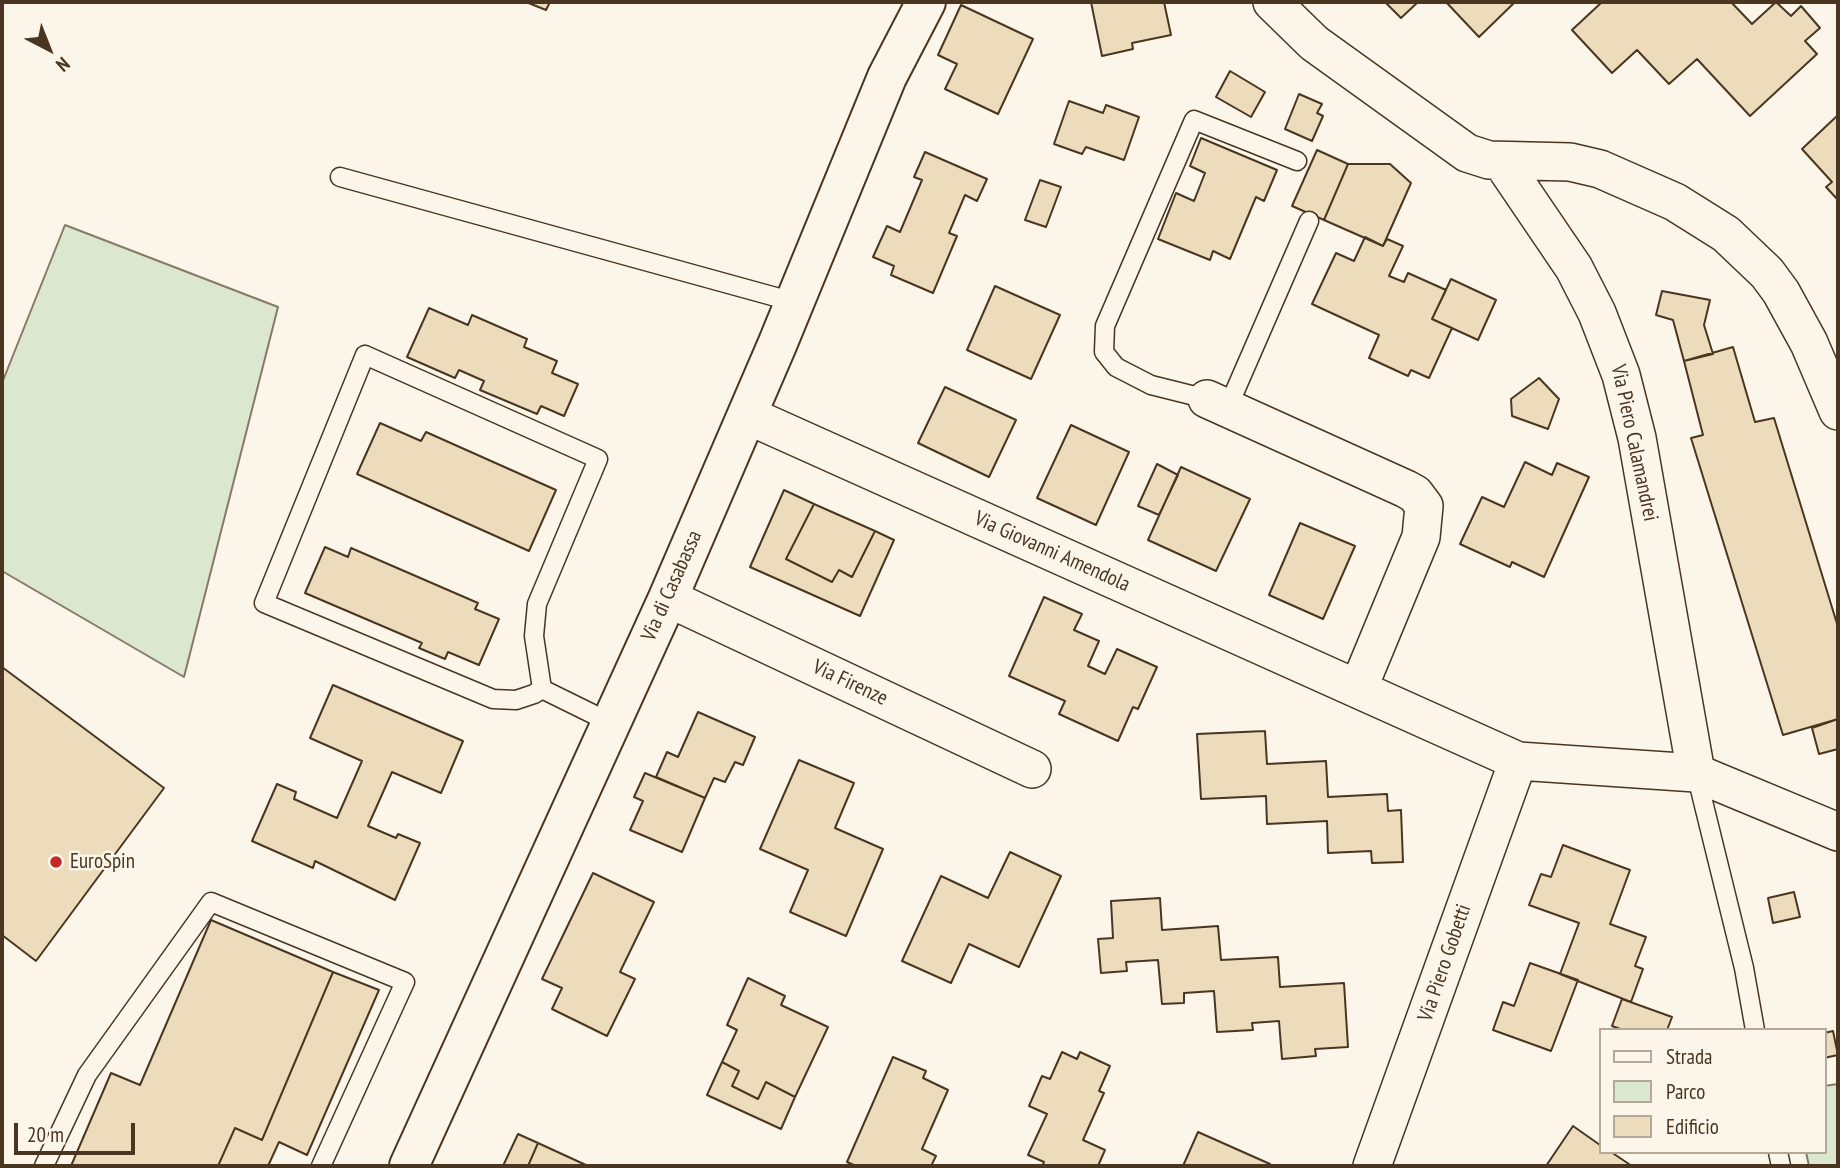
<!DOCTYPE html>
<style>
body{margin:0}
#map{position:relative;width:1840px;height:1168px;overflow:hidden;background:#fbf6e9;font-family:"PT Sans Narrow",sans-serif}
canvas{display:block}
.frame{position:absolute;inset:0;border:4px solid #4a3520;pointer-events:none}
.legend{position:absolute;left:1599px;top:1028px;width:228px;height:126px;box-sizing:border-box;background:#fbf6e9;border:2px solid #b4a999;margin:0;padding:9px 12px;list-style:none;font-size:21px;color:#4a3520}
.legend li{display:flex;align-items:center;gap:14px;height:35px}
.legend b{width:35px;border:2px solid #b4a999}
.north{position:absolute;left:14px;top:14px;width:70px;height:70px;-webkit-text-stroke:5px #fbf6e9;paint-order:stroke;rotate:138deg;font-size:19px;font-weight:700;line-height:28px;text-align:center;color:#4a3520}
.north::after{content:'';display:block;margin:auto;width:24px;height:32px;background:#4a3520;clip-path:polygon(50% 0,100% 100%,50% 72%,0 100%)}
.scale{position:absolute;left:14px;top:1123px;width:121px;height:32px;box-sizing:border-box;border:4px solid #4a3520;border-top:0;padding-left:9px;font-size:21px;line-height:24px;white-space:nowrap;color:#4a3520;-webkit-text-stroke:5px #fbf6e9;paint-order:stroke}
</style>
<div id="map">
<canvas width="1840" height="1168"></canvas>
<div class="frame"></div>
<ul class="legend">
<li><b style="height:9px;background:#fbf6e9"></b>Strada</li>
<li><b style="height:19px;background:#dce7d0"></b>Parco</li>
<li><b style="height:19px;background:#ecdcbc"></b>Edificio</li>
</ul>
<div class="north">N</div>
<div class="scale">20 m</div>
</div>
<script>
const c = document.querySelector('canvas').getContext('2d');
c.lineJoin = 'round';
function fillPath(path, color) { c.fillStyle = color; c.fill(path, 'evenodd'); }
const shape = rows => new Path2D(rows.map(r => 'M' + r).join(''));
function trace(path, color, width, dash) { c.strokeStyle = color; c.lineWidth = width; c.lineCap = dash ? 'butt' : 'round'; c.setLineDash(dash || []); c.stroke(path); }
function write(font, color, halo, rows, align = 'center') {
  c.font = font + ' "PT Sans Narrow",sans-serif'; c.lineWidth = 5; c.setLineDash([]); c.textBaseline = 'middle'; c.strokeStyle = halo; c.fillStyle = color; for (const [text, x, y, turn = 0] of rows) {
    c.save(); c.translate(x, y); c.rotate((+turn || 0) * Math.PI / 180); c.textAlign = isNaN(turn) ? turn : align; if (halo) c.strokeText(text, 0, 0); c.fillText(text, 0, 0); c.restore();
  }
}
const green = shape([
 [65,225,278,307,184,677,2,571,2,383,65,225],
 [1838,1084,1838,1166,1809,1166,1806,1152,1824,1152,1824,1086,1838,1084]
]);
fillPath(green, '#dce7d0');
trace(green, '#887966', 2);
const building = shape([
 [526,2,550,2,546,10,526,2],
 [1091,2,1164,2,1171,35,1132,43,1133,49,1102,56,1091,2],
 [1385,2,1418,2,1401,18,1385,2],
 [1446,2,1515,2,1479,37,1446,2],
 [1602,2,1731,2,1752,24,1776,2,1791,16,1801,6,1820,28,1805,41,1817,54,1750,116,1697,59,1669,84,1637,50,1612,73,1572,30,1602,2],
 [961,5,1033,39,998,114,945,89,957,64,938,55,961,5],
 [1230,71,1265,92,1251,117,1216,97,1230,71],
 [1299,94,1322,104,1317,113,1323,116,1312,141,1285,129,1299,94],
 [1069,101,1103,113,1106,105,1139,117,1124,160,1086,147,1082,154,1054,144,1069,101],
 [1838,115,1838,200,1826,187,1832,182,1802,149,1838,115],
 [1201,138,1277,170,1264,201,1256,197,1230,259,1213,251,1210,260,1158,239,1176,193,1194,201,1205,173,1190,166,1201,138],
 [1317,150,1348,164,1324,220,1292,206,1317,150],
 [925,152,987,179,977,201,965,195,949,233,957,236,933,293,891,275,894,266,873,257,887,226,900,232,922,180,914,177,925,152],
 [1348,164,1390,164,1411,183,1383,246,1324,220,1348,164],
 [1040,180,1061,187,1046,227,1025,220,1040,180],
 [1365,237,1383,246,1387,239,1403,246,1389,276,1404,282,1408,273,1446,290,1432,319,1452,328,1429,378,1411,370,1408,376,1369,358,1379,335,1312,304,1336,253,1354,261,1365,237],
 [1451,279,1496,300,1478,340,1432,319,1451,279],
 [995,286,1060,315,1031,379,967,350,995,286],
 [1662,291,1710,300,1704,325,1713,354,1684,361,1673,320,1656,315,1662,291],
 [429,308,468,325,472,315,527,339,524,347,557,361,552,373,578,384,564,416,541,406,537,414,480,390,484,381,459,370,455,378,407,357,429,308],
 [1733,347,1755,422,1774,418,1838,627,1838,719,1783,735,1691,438,1703,435,1684,361,1733,347],
 [1539,378,1559,399,1548,429,1512,416,1511,399,1539,378],
 [945,387,1016,420,989,477,918,443,945,387],
 [380,423,421,441,426,432,556,490,529,551,357,474,380,423],
 [1071,425,1129,452,1096,525,1037,498,1071,425],
 [1525,462,1552,475,1557,463,1589,477,1544,577,1512,562,1510,567,1460,544,1482,497,1504,507,1525,462],
 [1157,464,1178,475,1159,515,1138,506,1157,464],
 [1181,467,1250,499,1216,571,1148,540,1181,467],
 [784,490,814,504,786,559,832,582,839,570,852,577,875,531,894,540,860,616,750,567,784,490],
 [814,504,875,531,852,577,839,570,832,582,786,559,814,504],
 [1300,523,1355,546,1323,619,1269,595,1300,523],
 [325,547,348,557,351,548,478,603,475,609,499,619,479,665,448,652,445,659,419,648,422,643,305,593,325,547],
 [1044,597,1082,614,1074,630,1099,641,1088,666,1105,674,1117,649,1157,667,1138,709,1133,707,1118,741,1059,714,1065,701,1009,676,1044,597],
 [2,667,164,788,36,961,2,935,2,667],
 [333,685,463,741,441,793,392,772,368,826,396,838,398,834,420,843,395,900,315,861,313,868,252,841,277,784,296,792,294,799,337,818,362,761,310,738,333,685],
 [698,712,755,737,743,765,735,762,725,782,714,778,705,798,656,777,667,752,678,757,698,712],
 [1838,719,1838,749,1819,754,1812,728,1838,719],
 [1265,731,1267,764,1326,761,1328,797,1387,794,1388,811,1401,810,1403,862,1372,863,1371,851,1328,853,1327,821,1267,824,1266,796,1201,799,1197,734,1265,731],
 [799,760,854,783,835,828,883,849,846,936,790,912,808,870,760,849,799,760],
 [645,773,705,798,682,852,630,830,643,801,634,797,645,773],
 [1563,845,1630,870,1610,924,1646,937,1635,966,1643,969,1631,1002,1560,974,1579,923,1529,905,1541,874,1551,877,1563,845],
 [1010,852,1061,876,1019,967,969,944,951,983,902,961,941,876,988,898,1010,852],
 [593,873,654,902,620,972,635,979,607,1036,552,1009,562,988,542,979,593,873],
 [1794,892,1800,917,1773,923,1768,898,1794,892],
 [1160,898,1162,930,1218,926,1221,960,1278,957,1280,987,1344,983,1348,1047,1315,1049,1316,1056,1282,1059,1279,1021,1252,1023,1253,1030,1217,1032,1214,991,1184,993,1184,1003,1162,1004,1158,960,1126,962,1127,971,1101,973,1098,939,1113,938,1111,901,1160,898],
 [211,920,333,972,262,1140,235,1128,218,1166,71,1166,111,1073,140,1085,211,920],
 [1530,963,1578,980,1551,1051,1493,1030,1503,1002,1514,1006,1530,963],
 [333,972,379,990,307,1155,279,1142,268,1166,218,1166,235,1128,262,1140,333,972],
 [748,978,785,996,781,1005,828,1027,795,1097,766,1082,758,1099,732,1086,739,1071,722,1062,737,1030,727,1025,748,978],
 [1622,999,1672,1017,1667,1030,1623,1030,1612,1026,1622,999],
 [1833,1031,1838,1055,1824,1058,1824,1033,1833,1031],
 [1062,1052,1077,1059,1080,1052,1110,1066,1099,1091,1104,1093,1083,1140,1105,1150,1098,1166,1042,1166,1044,1162,1028,1155,1047,1114,1029,1106,1042,1076,1050,1079,1062,1052],
 [893,1057,926,1071,923,1078,948,1090,922,1149,936,1156,931,1166,856,1166,847,1162,893,1057],
 [722,1062,739,1071,732,1086,758,1099,766,1082,795,1097,781,1129,707,1095,722,1062],
 [1573,1126,1600,1145,1600,1152,1611,1152,1632,1166,1546,1166,1573,1126],
 [1198,1132,1270,1164,1269,1166,1183,1166,1198,1132],
 [518,1134,538,1143,528,1166,503,1166,518,1134],
 [538,1143,588,1166,528,1166,538,1143]
]);
fillPath(building, '#ecdcbc');
trace(building, '#4a3520', 2);
const lane = shape([
 [340,177,794,302],
 [365,355,598,459,537,604,534,636,542,689,534,694,516,700,493,699,264,603,365,355],
 [1207,399,1151,385,1116,367,1104,352,1105,326,1194,120,1297,161],
 [1228,407,1309,221],
 [542,689,611,723],
 [1696,773,1744,968,1755,1030],
 [1778,1152,1781,1166],
 [44,1166,87,1075,211,902,405,982,321,1166]
]);
const street = shape([
 [1272,2,1314,43,1467,153,1489,160,1570,162,1600,169,1675,202,1726,234,1767,273,1781,292,1809,343,1838,411],
 [1502,162,1574,268,1597,313,1621,375,1637,438,1696,773],
 [1207,399,1406,489,1415,494,1424,506,1421,537,1358,689],
 [747,415,1518,761,1696,773,1838,832],
 [668,598,1032,769],
 [1372,1166,1518,761]
]);
const secondary = shape([
 [409,1166,668,598,777,345,887,77,926,2]
]);
trace(lane, '#4a3520', 21);
trace(street, '#4a3520', 40);
trace(secondary, '#4a3520', 42);
trace(lane, '#fbf6e9', 18);
trace(street, '#fbf6e9', 37);
trace(secondary, '#fbf6e9', 38);
for (const [x, y, r, color] of [
 [56,862,7,"#c62828"]
]) { const dot = new Path2D(); dot.arc(x, y, r, 0, 2 * Math.PI); c.fillStyle = color; c.fill(dot); trace(dot, '#fbf6e9', 2.5); }
write('21px', '#4a3520', '#fbf6e9', [
 ["Via Piero Calamandrei",1634,443,78],
 ["Via Giovanni Amendola",1052,552,24],
 ["Via di Casabassa",672,586,-66],
 ["Via Firenze",850,683,25],
 ["Via Piero Gobetti",1445,963,-71]
]);
write('21px', '#4a3520', '#fbf6e9', [
 ["EuroSpin",70,862]
], 'left');
</script>
